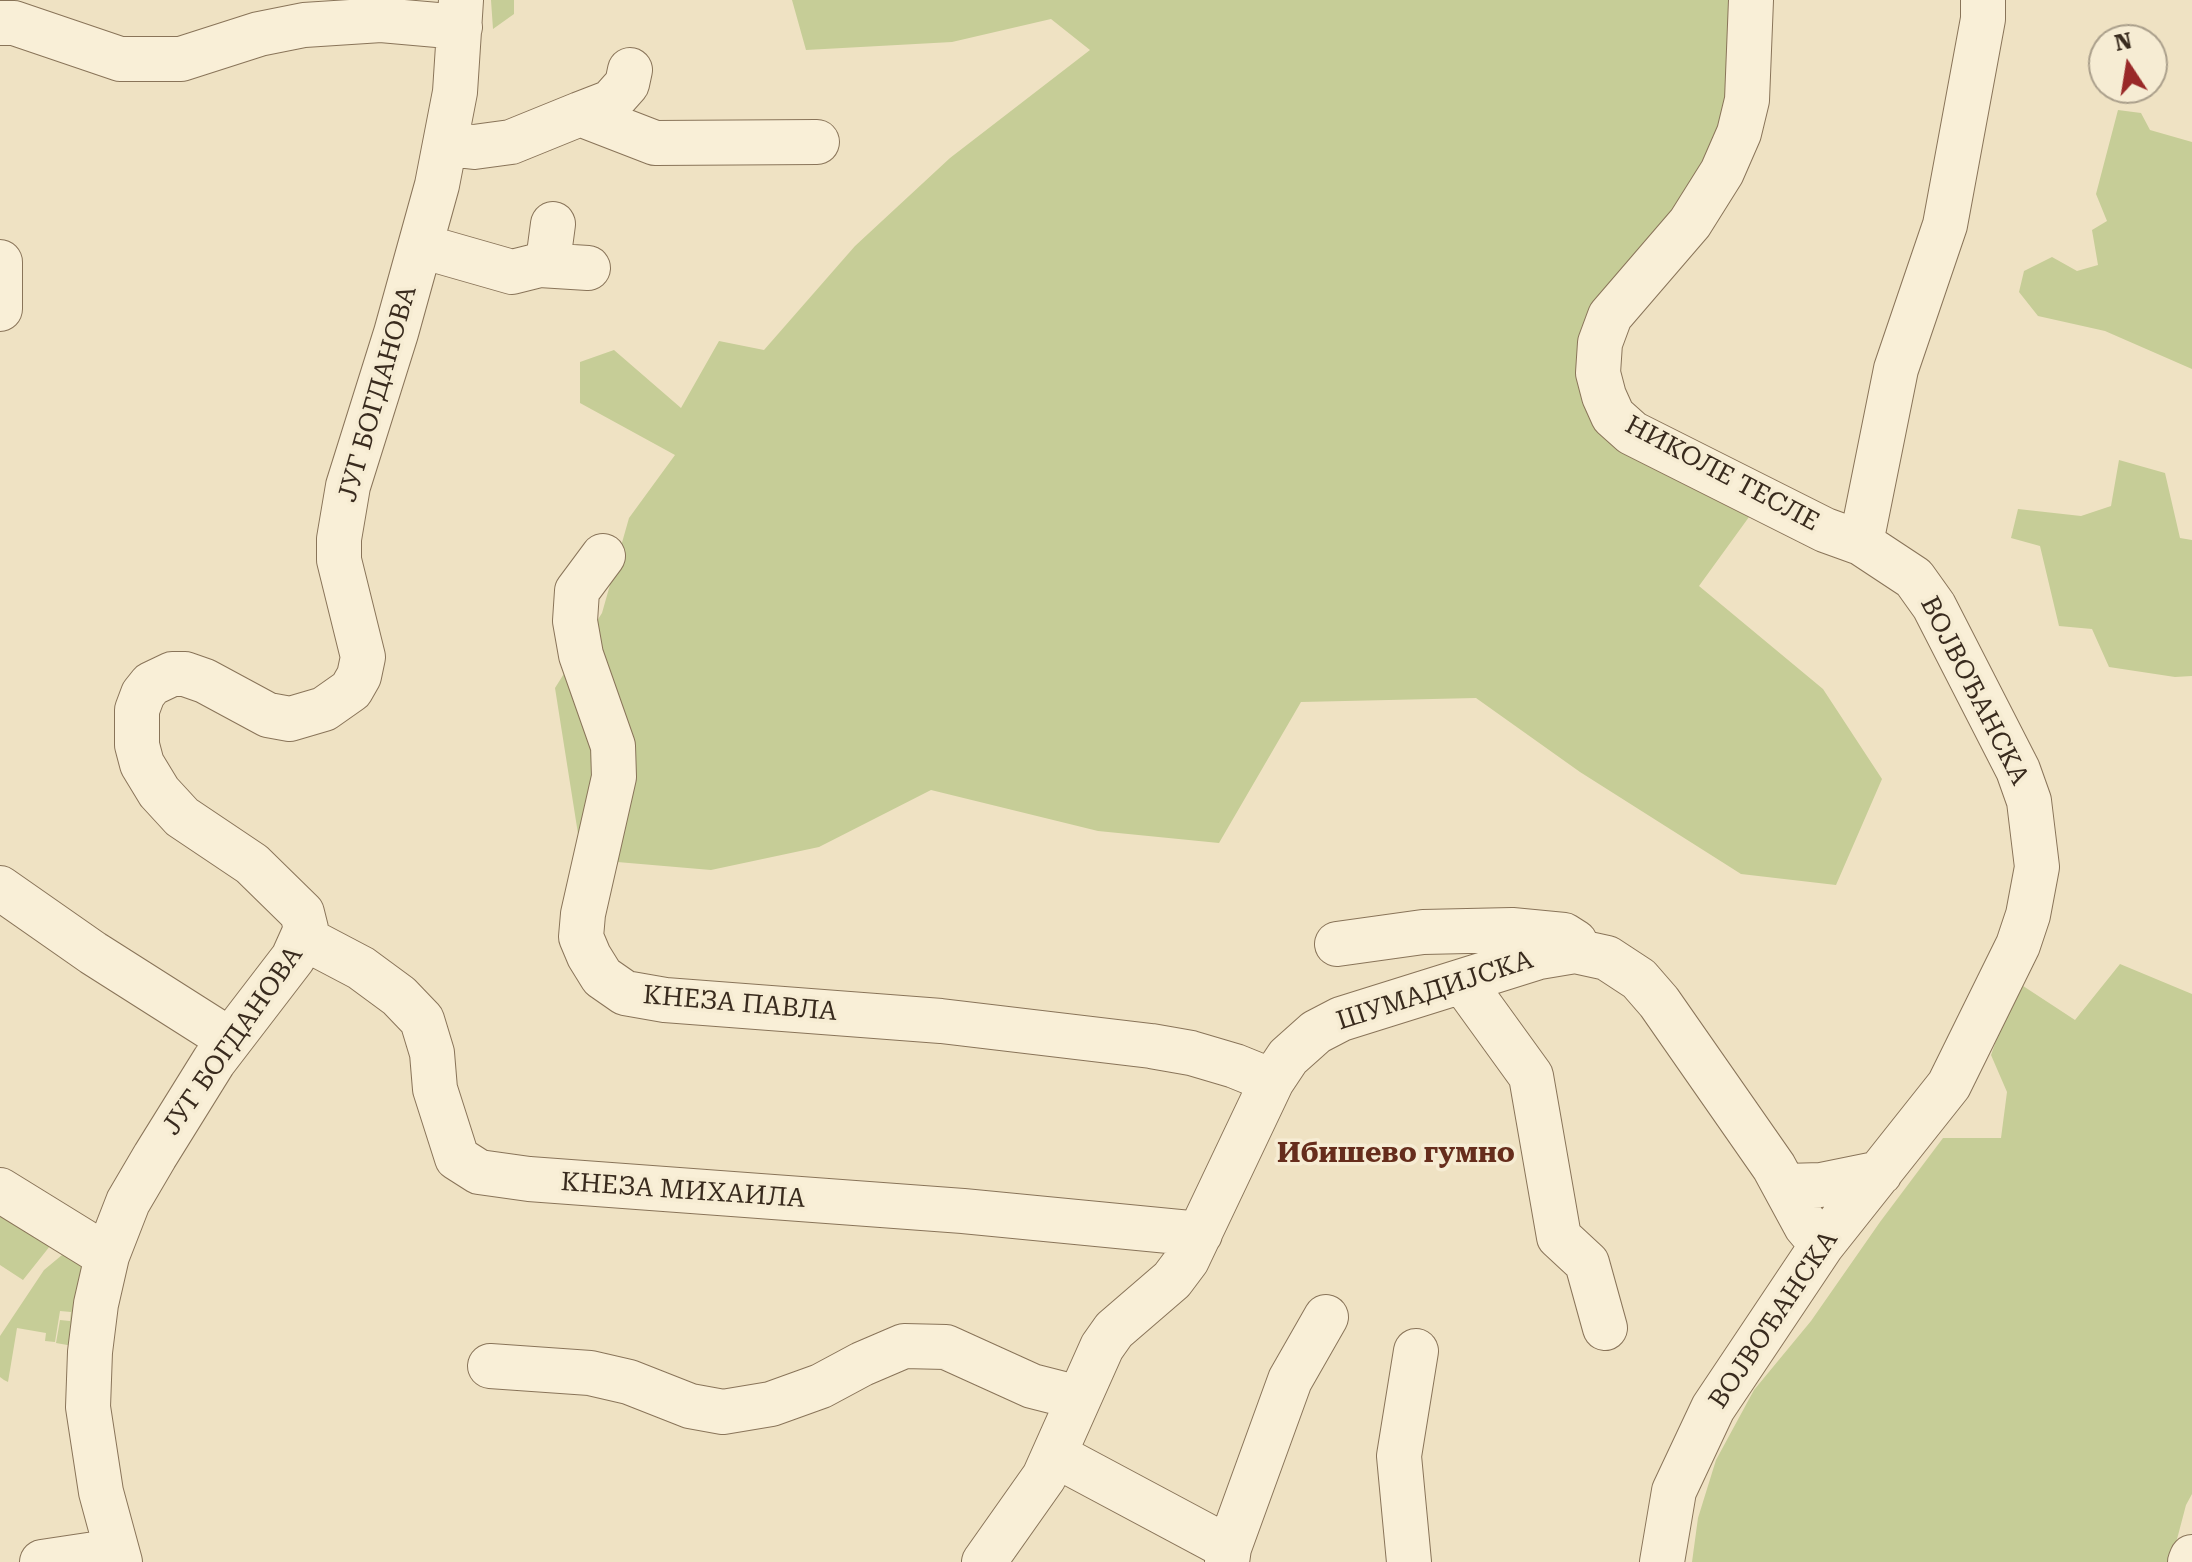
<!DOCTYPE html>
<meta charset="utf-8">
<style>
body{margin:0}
#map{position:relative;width:2192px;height:1562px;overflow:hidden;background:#efe2c3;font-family:"Roboto Serif",serif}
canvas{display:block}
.north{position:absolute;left:2088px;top:24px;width:80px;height:80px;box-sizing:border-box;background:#f6ecd3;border:2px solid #aa9f8b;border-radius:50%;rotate:348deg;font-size:22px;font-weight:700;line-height:32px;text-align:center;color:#392b1e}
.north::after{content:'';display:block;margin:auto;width:28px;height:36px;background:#992928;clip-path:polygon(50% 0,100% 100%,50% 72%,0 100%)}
</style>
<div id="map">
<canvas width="2192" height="1562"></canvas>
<div class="north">N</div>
</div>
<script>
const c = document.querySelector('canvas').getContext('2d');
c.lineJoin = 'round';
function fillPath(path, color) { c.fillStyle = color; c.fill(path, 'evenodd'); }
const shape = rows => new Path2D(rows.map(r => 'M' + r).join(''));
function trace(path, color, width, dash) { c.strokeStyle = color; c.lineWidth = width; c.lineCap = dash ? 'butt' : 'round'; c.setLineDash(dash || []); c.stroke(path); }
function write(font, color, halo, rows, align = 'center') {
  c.font = font + ' "Roboto Serif",serif'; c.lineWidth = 7; c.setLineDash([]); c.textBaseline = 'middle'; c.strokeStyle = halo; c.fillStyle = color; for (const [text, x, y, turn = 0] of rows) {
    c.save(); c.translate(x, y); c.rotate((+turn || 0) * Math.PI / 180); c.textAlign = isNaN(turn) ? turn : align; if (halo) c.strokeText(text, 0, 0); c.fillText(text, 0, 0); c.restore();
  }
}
fillPath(shape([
 [491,0,514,0,514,14,493,29],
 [792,0,1746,0,1755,119,1593,338,1625,433,1749,517,1699,586,1823,689,1882,779,1836,885,1741,874,1580,772,1476,698,1301,702,1219,843,1098,831,931,790,819,847,711,870,582,859,555,688,602,613,629,518,675,455,580,403,580,362,614,350,681,408,719,341,764,350,855,246,950,158,1090,50,1051,19,952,42,806,50],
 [2118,110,2141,113,2150,130,2192,142,2192,369,2105,331,2038,316,2019,292,2024,271,2052,257,2077,271,2098,265,2092,230,2107,221,2096,194],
 [2119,460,2165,473,2180,538,2192,540,2192,676,2175,677,2109,667,2092,629,2059,626,2040,546,2011,538,2018,509,2081,516,2111,506],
 [2120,964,2192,994,2192,1494,2186,1505,2171,1562,1692,1562,1698,1518,1716,1460,1754,1390,1811,1321,1880,1222,1943,1138,2001,1138,2007,1092,1991,1055,2017,982,2075,1020],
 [0,1208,50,1246,23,1280,0,1265],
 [68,1250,84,1261,73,1346,56,1343,60,1320,70,1321,71,1312,60,1311,55,1342,45,1341,46,1333,17,1328,8,1382,4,1380,0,1377,0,1336,44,1270]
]), '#c6cd97');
const minor = shape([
 [0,23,14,23,120,59,181,59,259,34,304,25,381,20,460,27],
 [580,114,611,102,627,84,630,70],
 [447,144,474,147,511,142,580,114,655,143,817,142],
 [421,246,512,272,540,265,549,254,553,224],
 [0,262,0,309],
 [540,265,588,268],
 [1861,543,1896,369,1945,225,1983,19,1983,0],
 [603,556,577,591,575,621,581,655,613,746,614,777,583,914,581,937,589,956,602,977,625,993,665,1000,941,1021,1151,1046,1191,1053,1235,1066,1272,1081],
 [0,888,93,953,230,1040],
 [304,938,361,968,399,996,422,1020,432,1053,435,1089,457,1158,479,1172,529,1179,963,1211,1200,1234],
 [1337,944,1423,932,1512,930,1564,935,1575,942],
 [1463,982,1531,1076,1559,1237,1587,1263,1605,1328],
 [1786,1186,1821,1185,1880,1173],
 [0,1190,107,1256],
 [490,1366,590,1373,629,1382,690,1406,723,1412,771,1404,821,1386,862,1364,904,1346,946,1347,1032,1386,1079,1398],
 [1055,1455,1229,1548],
 [42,1562,115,1551],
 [120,1562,101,1492,88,1407,90,1352,96,1304,107,1256,128,1202,155,1156,214,1061,293,958,306,929,302,913,252,864,182,817,159,792,142,764,137,745,137,710,143,694,151,684,172,674,185,674,205,681,268,715,290,719,324,709,351,690,359,676,363,657,339,560,339,539,348,486,396,333,437,185,455,92,461,0],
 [984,1562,1044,1477,1102,1347,1114,1330,1172,1280,1187,1260,1272,1081,1288,1057,1316,1032,1341,1019,1539,957,1575,951,1607,958,1639,979,1659,1002,1774,1167,1806,1226,1822,1245],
 [1227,1562,1229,1548,1290,1380,1326,1317],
 [1409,1562,1399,1456,1416,1351],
 [1662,1562,1674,1491,1713,1408,1822,1245,1949,1085,2018,945,2028,915,2037,867,2029,801,2018,770,1934,606,1914,578,1861,543,1825,530,1632,433,1613,416,1604,396,1598,373,1600,343,1610,316,1690,223,1722,172,1739,133,1747,100,1751,0],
 [2190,1562,2192,1557]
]);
trace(minor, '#897459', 46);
trace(minor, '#f9efd7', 44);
write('26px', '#392b1e', '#f6ecd3', [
 ["ЈУГ БОГДАНОВА",378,394,-74],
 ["НИКОЛЕ ТЕСЛЕ",1722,474,28],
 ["ВОЈВОЂАНСКА",1974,691,63],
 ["ШУМАДИЈСКА",1435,991,-18],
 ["КНЕЗА ПАВЛА",740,1004,5],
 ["ЈУГ БОГДАНОВА",233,1041,-55],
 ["КНЕЗА МИХАИЛА",683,1191,4],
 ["ВОЈВОЂАНСКА",1774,1320,-56]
]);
write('bold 28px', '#662d1c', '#f6ecd3', [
 ["Ибишево гумно",1396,1154]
]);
</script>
